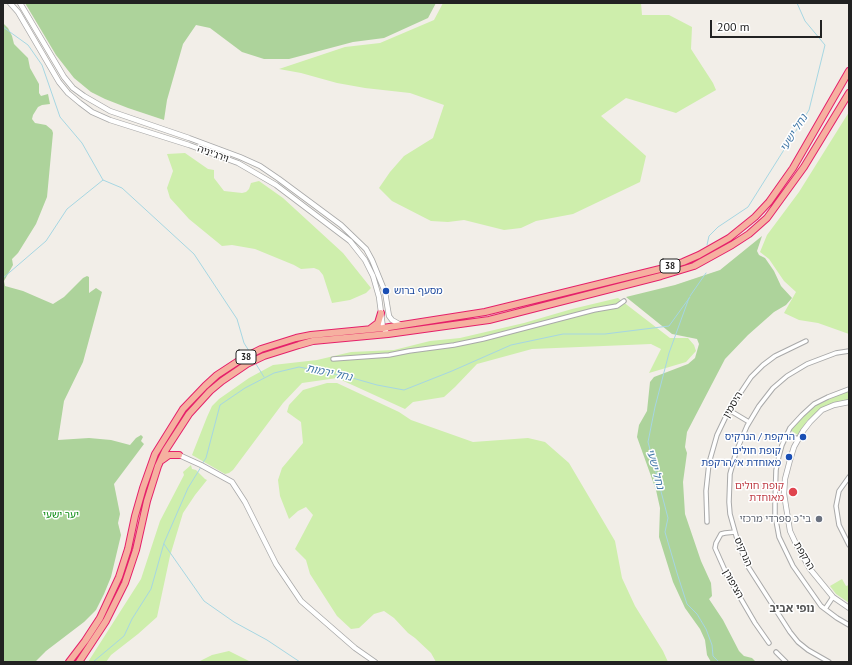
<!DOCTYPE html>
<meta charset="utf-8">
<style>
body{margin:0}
#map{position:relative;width:852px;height:665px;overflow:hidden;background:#f2eee8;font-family:"PT Sans",sans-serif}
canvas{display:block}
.frame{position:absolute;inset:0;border:4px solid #222;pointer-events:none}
.scale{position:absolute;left:710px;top:20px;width:112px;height:18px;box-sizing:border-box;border:2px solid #222;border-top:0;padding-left:5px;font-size:12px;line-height:14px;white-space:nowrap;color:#222;-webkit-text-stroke:3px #fff;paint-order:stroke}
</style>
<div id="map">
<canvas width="852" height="665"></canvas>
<div class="frame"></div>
<div class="scale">200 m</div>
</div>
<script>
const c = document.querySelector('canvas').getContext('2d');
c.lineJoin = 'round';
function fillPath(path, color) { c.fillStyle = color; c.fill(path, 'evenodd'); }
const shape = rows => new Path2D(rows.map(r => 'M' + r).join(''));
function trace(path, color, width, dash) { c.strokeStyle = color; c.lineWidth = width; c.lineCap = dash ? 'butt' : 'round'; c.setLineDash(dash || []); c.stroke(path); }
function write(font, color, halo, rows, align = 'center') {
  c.font = font + ' "PT Sans","Noto Sans Hebrew",sans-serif'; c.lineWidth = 3; c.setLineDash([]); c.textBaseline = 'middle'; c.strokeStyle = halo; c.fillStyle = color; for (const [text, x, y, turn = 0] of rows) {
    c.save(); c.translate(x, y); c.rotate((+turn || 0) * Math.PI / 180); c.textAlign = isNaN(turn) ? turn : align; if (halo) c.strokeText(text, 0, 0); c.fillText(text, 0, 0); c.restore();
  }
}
fillPath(shape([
 [443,3,641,3,642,15,669,15,692,27,691,49,713,83,716,90,676,113,626,98,601,116,646,156,640,182,573,214,536,221,521,228,504,230,464,220,448,222,431,221,392,201,379,188,390,172,404,156,433,138,444,105,410,93,365,88,337,83,301,73,279,69,345,47,380,43,434,20],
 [849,112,849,334,818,323,799,320,784,313,796,292,784,281,769,259,760,252,767,235,799,192],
 [185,153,208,169,214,170,214,178,224,191,242,193,246,192,249,189,251,183,259,181,283,198,343,253,371,288,366,293,350,300,332,303,323,275,319,270,314,268,301,269,294,265,255,249,232,245,222,246,189,219,170,198,167,188,173,171,167,154],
 [618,298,670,338,688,338,694,345,696,351,686,362,649,373,661,349,651,344,532,349,477,364,455,387,444,397,413,402,405,409,337,378,302,383,283,403,233,470,229,473,225,474,192,455,207,417,212,406,219,399,249,378,273,365,317,360,351,352,394,350,430,341,460,338,524,323,572,309],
 [327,383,337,383,399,412,411,420,473,442,528,438,545,442,569,463,615,541,622,578,635,606,663,651,668,662,436,662,431,653,415,638,408,633,394,618,384,611,374,614,359,628,351,629,337,616,310,574,306,560,295,549,313,515,306,507,298,511,289,519,280,496,278,480,282,468,303,443,301,422,287,412,289,405,303,390],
 [849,390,849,400,822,409,816,413,807,421,798,435,790,430,800,418,817,405],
 [191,465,192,469,196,470,205,479,207,480,195,495,183,513,170,556,157,617,138,634,111,655,106,662,88,662,141,579,160,521,184,475,183,472],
 [842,579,846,586,849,585,849,603,836,594,830,586],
 [229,651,251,662,198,662,212,655]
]), '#ceeeac');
fillPath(shape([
 [25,3,436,3,428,18,384,38,353,42,289,59,264,59,242,52,210,28,196,25,183,44,167,100,164,120,128,108,105,99,91,92,74,78,56,55],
 [3,23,8,28,12,36,14,44,28,58,30,68,39,84,39,93,41,96,48,94,50,104,42,105,38,107,33,115,32,119,35,123,46,125,52,130,53,133,47,197,36,224,18,253,12,259,13,265,4,281,5,286,23,291,53,304,64,297,83,278,87,276,89,277,89,293,96,288,102,292,83,362,64,401,58,440,89,438,111,440,130,445,136,438,141,435,143,437,141,441,144,444,114,484,120,514,118,523,121,535,111,577,104,594,96,610,84,622,46,651,35,662,3,662],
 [762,236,757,251,759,255,765,258,774,271,781,286,792,298,786,305,774,312,748,335,725,359,687,432,685,447,687,453,683,482,685,514,701,561,711,583,712,596,709,599,723,620,739,651,744,656,752,658,756,662,711,662,707,655,705,640,700,629,685,608,673,582,659,537,660,508,656,490,637,437,639,425,647,411,650,382,654,377,688,364,695,358,699,344,697,339,672,334,626,297,675,285,720,270]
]), '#add39b');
trace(shape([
 [3,27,28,45,42,65,60,117,82,143,103,180],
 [707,245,709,236,718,227,748,207,809,110,825,45,805,21,797,3],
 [3,278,46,241,67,209,103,180,122,188,194,254,237,319,244,343,249,351],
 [690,296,706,273],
 [689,298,669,353,655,407,648,442,668,518,665,532,677,573,687,604,697,614,706,629,712,645,713,656,719,662],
 [256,364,264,377],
 [202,464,206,458,220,405,245,388,274,373,299,367,349,377,377,385,404,390,452,371,511,345,563,334,605,334,669,326,690,297],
 [164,544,204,601,234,622,267,640,300,662],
 [93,662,124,636,132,619,151,589,164,543,188,488,201,467]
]), '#a6d6e2', 1);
const minor = shape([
 [333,359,389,355,409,351,454,345,483,339,594,310,617,306,624,301],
 [849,389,828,397,814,404,802,415,790,428,782,445,779,456,776,470,775,502,775,515,779,537,793,566,821,606,837,618,849,625],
 [729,410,749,422],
 [787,434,798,439],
 [849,477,839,491,836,506,839,525,849,545],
 [707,522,706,491,709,463,717,435,729,410,751,377,763,365,775,356,806,341],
 [735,532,725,533,721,534,716,543,715,548,727,575,755,623,769,643],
 [825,609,833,597],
 [776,652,786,662],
 [829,662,808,650,798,642,790,632,747,565,737,539,730,514,729,502,730,474,736,452,747,426,759,406,773,388,787,376,807,364,836,353,849,351]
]);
const tertiary = shape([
 [10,3,18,12,59,82,68,93,80,103,92,112,110,120,189,145,238,163,276,185,350,241,365,260,373,276,379,297,383,328,388,334],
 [20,3,64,77,73,88,84,96,110,111,189,138,240,157,260,166,279,179,341,225,366,249,372,260,385,292,389,316,392,320,401,325],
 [849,402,834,405,822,410,810,422,803,431,794,447,790,460,785,479,784,494,790,531,797,546,810,569,824,586,833,597,849,608],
 [179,455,201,465,232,482,245,502,276,564,301,601,355,648,375,662]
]);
const trunk = shape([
 [370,329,378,323,381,313],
 [162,460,169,455,179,455],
 [69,662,85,641,100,618,119,577,128,549,135,516,143,488,155,454,183,409,205,386,217,375,243,358,261,349,296,338,311,335,383,328,485,312,660,269,683,262,699,255,729,238,755,217,769,202,793,168,849,71],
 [79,662,106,621,125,583,136,550,147,501,158,466,165,451,189,414,210,391,222,381,247,364,264,356,299,345,313,341,388,334,489,320,661,276,694,266,732,245,749,234,767,218,804,167,849,93]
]);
trace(minor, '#a9a9a9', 5.5);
trace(tertiary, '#a9a9a9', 6);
trace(trunk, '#e5206a', 8);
trace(minor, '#fff', 3.5);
trace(tertiary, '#fff', 4.5);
trace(trunk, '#f6b0a0', 6);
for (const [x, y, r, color] of [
 [386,291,4,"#1a4fb4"],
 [803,437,4,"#1a4fb4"],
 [789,457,4,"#1a4fb4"],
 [793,492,5,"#e0444e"],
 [819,519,4,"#6b7280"]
]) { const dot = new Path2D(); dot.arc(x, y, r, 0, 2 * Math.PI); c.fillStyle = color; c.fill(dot); trace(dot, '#fff', 1.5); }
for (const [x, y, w] of [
 [670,266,20],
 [246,357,20]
]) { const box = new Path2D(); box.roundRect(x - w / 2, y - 7, w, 14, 3); c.fillStyle = '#fff'; c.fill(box); trace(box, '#222', 1); }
write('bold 9px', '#222', null, [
 ["38",670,266],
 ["38",246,357]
]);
write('10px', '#222', '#fff', [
 ["וירג'יניה",213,154,20],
 ["היסמין",733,405,-60],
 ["הנרקיס",743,552,67],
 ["הרקפת",804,556,59],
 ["הציפורן",733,584,61]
]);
write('10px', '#164399', '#fff', [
 ["מסעף ברוש",394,291,"left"],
 ["הרקפת / הנרקיס",795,437],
 ["קופת חולים",781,451],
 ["מאוחדת א׳/הרקפת",781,463]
], 'right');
write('10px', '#be3a42', '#fff', [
 ["קופת חולים",784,486],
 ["מאוחדת",784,498]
], 'right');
write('10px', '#06890d', '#fff', [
 ["יער ישעי",61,515]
]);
write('10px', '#5b616d', '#fff', [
 ["בי\"כ ספרדי מרכזי",811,519]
], 'right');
write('italic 11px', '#4278a7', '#fff', [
 ["נחל ישעי",794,133,-58],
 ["נחל ירמות",329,373,12],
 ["נחל ישעי",655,469,75]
]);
write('bold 11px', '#555', '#fff', [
 ["נופי אביב",792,609]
]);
</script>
